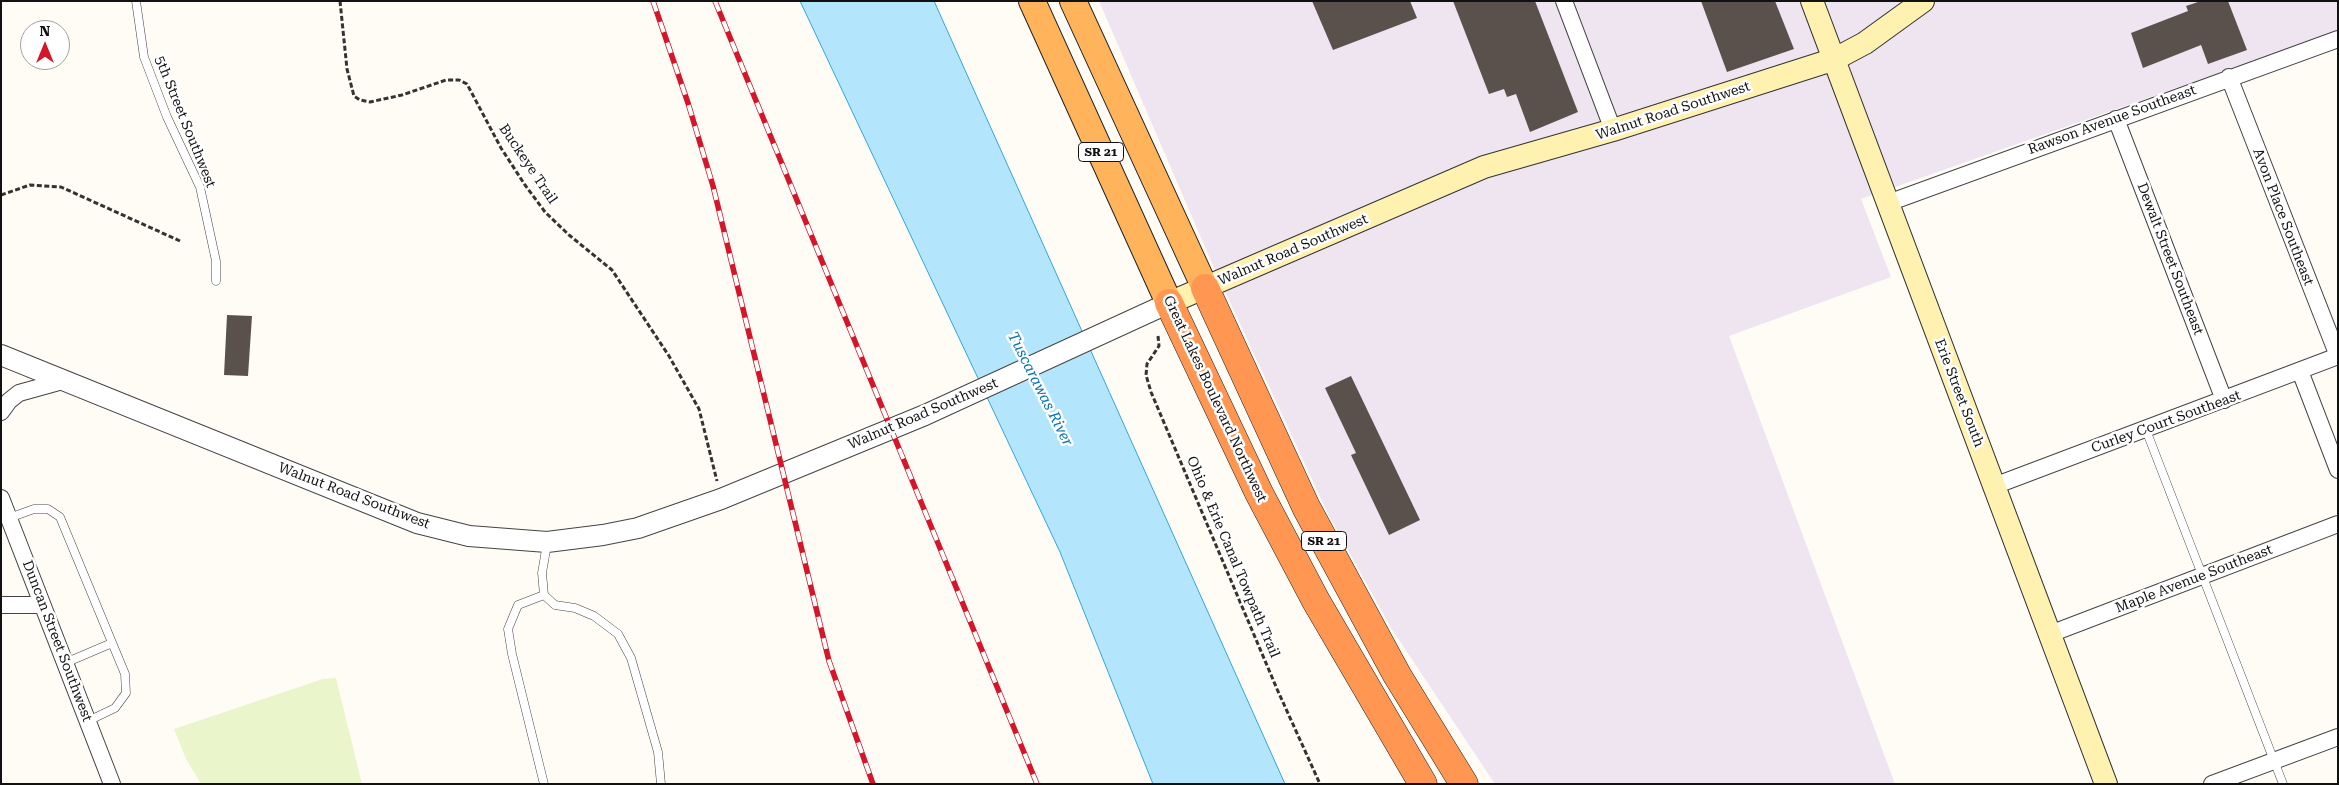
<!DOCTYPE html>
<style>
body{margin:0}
#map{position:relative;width:2339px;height:785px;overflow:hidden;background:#fffcf5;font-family:"Roboto Serif",serif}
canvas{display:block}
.frame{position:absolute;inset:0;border:2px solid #111;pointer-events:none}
.north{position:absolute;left:20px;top:20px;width:50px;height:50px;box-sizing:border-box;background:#fff;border:1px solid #a0a0a0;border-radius:50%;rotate:0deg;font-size:14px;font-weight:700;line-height:20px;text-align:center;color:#111}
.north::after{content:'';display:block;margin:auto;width:18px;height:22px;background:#d4162b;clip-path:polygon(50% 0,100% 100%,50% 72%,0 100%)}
</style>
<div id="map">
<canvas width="2339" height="785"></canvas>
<div class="frame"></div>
<div class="north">N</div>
</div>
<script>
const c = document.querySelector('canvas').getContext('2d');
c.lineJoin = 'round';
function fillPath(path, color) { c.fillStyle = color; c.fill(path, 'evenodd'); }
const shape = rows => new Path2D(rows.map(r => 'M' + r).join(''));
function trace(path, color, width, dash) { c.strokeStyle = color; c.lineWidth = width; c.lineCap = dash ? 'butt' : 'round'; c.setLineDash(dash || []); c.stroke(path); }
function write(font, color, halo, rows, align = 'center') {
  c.font = font + ' "Roboto Serif",serif'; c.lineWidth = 5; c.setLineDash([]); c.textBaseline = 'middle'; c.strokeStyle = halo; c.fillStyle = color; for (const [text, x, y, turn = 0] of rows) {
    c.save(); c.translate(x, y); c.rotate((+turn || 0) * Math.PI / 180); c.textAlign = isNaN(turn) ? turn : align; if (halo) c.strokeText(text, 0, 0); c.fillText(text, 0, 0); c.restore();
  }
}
fillPath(shape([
 [1099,1,2338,1,2338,31,1861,199,1891,277,1729,336,1895,784,1495,784,1391,628,1328,514,1211,261]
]), '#eee5f0');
fillPath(shape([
 [336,678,362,784,202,784,200,782,186,759,174,729,323,679]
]), '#eaf5cb');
const water = shape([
 [800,1,934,1,1285,784,1153,784,1060,552,800,1]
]);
fillPath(water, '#b3e6fd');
trace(water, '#31a3dd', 1);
fillPath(shape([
 [1312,1,1410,1,1417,18,1333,50],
 [1453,1,1535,1,1578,112,1530,132,1516,94,1507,97,1504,89,1489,94],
 [1701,1,1775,1,1794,49,1727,72],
 [2201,1,2228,1,2247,50,2208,64,2201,45,2143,68,2131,33,2188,11,2186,6],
 [227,315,252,316,248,376,224,375],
 [1351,376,1420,520,1389,535,1351,455,1356,453,1325,388]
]), '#5b514c');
const service = shape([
 [136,1,144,57,167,117,200,187,216,261,216,281],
 [2146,430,2283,784],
 [9,518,34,509,48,509,60,517,125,674,126,693,115,708,88,721],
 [547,544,542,573,544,595,555,605,575,608,594,616,618,634,631,658,658,752,661,784],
 [544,595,518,605,508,629,512,654,544,784],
 [65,663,112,643]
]);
const minor = shape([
 [1564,1,1613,130],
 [2229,77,2338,356],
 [2116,119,2224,400],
 [1888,203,2338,39],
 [2300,371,2338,470],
 [1,412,9,401,19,393,66,380],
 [1994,486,2338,356],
 [1,498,112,784],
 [1,605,42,605],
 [2050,634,2338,524],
 [2212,784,2338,737]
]);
const tertiary = shape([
 [1,355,417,523,469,536,547,542,603,535,638,528,721,499,925,415,1169,303]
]);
const secondary = shape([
 [1812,1,2106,784],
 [1169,303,1484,167,1613,130,1835,59,1865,43,1923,1]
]);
const trunk = shape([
 [1032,1,1169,303],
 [1073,1,1205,288]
]);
const motorway = shape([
 [1205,288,1306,507,1397,675,1464,784],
 [1169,303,1259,493,1316,601,1423,784]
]);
trace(service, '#444', 9);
trace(minor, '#444', 18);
trace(tertiary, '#444', 22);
trace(secondary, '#333', 24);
trace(trunk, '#222', 28);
trace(motorway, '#222', 29);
trace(shape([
 [340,1,347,69,354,96,360,100,370,102,402,95,446,80,459,80,467,84,501,148,525,185,545,212,569,235,612,270,669,356,699,409,717,481],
 [1,195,30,185,61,187,180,241],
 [1158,336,1159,346,1147,364,1146,375,1151,392,1277,689,1320,784]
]), '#333', 3, [5, 2.5]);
trace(service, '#fff', 8);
trace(minor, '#fff', 16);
trace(tertiary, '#fff', 20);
trace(secondary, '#fff1b0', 22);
trace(trunk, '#ffb45c', 26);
trace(motorway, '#ff9753', 28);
const rail = shape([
 [653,1,688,103,713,186,829,661,873,784],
 [715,1,1037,784]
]);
trace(rail, '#d4162b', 5.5);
trace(rail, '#fff', 4, [11]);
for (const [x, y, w] of [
 [1101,152,45],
 [1324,541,45]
]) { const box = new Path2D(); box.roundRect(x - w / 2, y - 9.5, w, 19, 4); c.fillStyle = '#fff'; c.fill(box); trace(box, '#111', 1); }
write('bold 12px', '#111', null, [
 ["SR 21",1101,152],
 ["SR 21",1324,541]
]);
write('14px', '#111', '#fff', [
 ["Walnut Road Southwest",1673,111,-18],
 ["Rawson Avenue Southeast",2112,120,-20],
 ["5th Street Southwest",185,122,68],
 ["Buckeye Trail",528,164,56],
 ["Avon Place Southeast",2283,217,69],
 ["Walnut Road Southwest",1293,250,-23],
 ["Dewalt Street Southeast",2170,259,69],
 ["Erie Street South",1959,393,69],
 ["Great Lakes Boulevard Northwest",1215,399,65],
 ["Walnut Road Southwest",923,414,-23],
 ["Curley Court Southeast",2166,422,-20],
 ["Walnut Road Southwest",354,496,21],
 ["Ohio & Erie Canal Towpath Trail",1233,557,67],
 ["Maple Avenue Southeast",2194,579,-21],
 ["Duncan Street Southwest",57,641,69]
]);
write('italic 15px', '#0974b4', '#fff', [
 ["Tuscarawas River",1040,389,63]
]);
</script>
